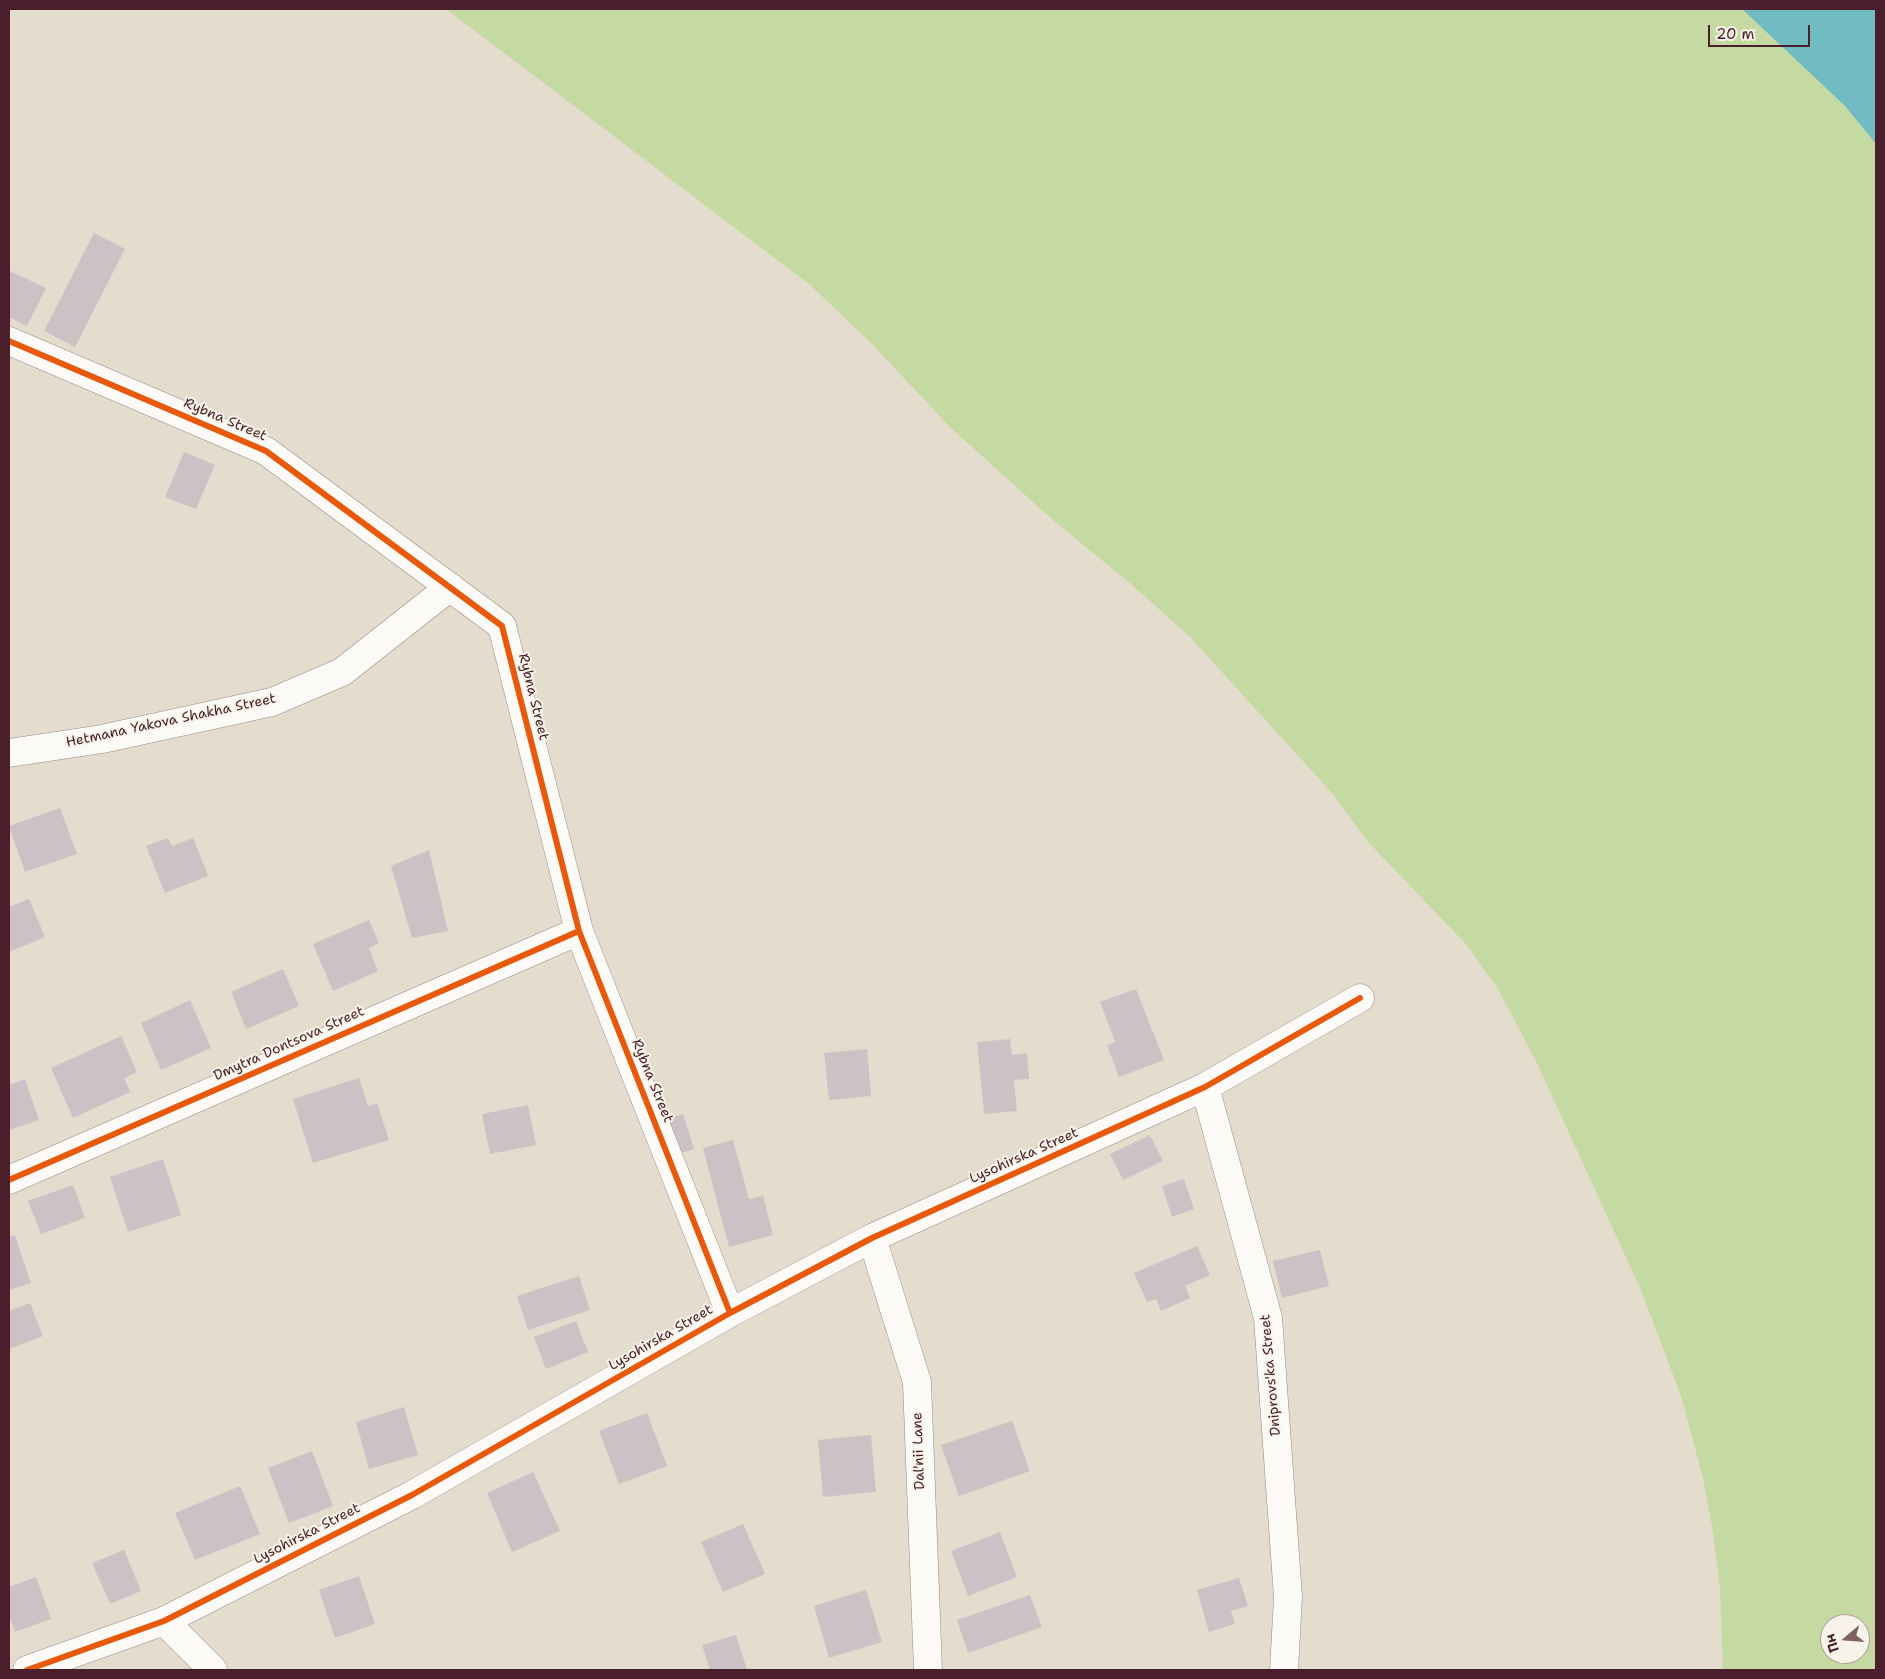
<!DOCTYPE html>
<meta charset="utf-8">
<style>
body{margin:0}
#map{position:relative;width:1885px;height:1679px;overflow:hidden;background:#e4dccc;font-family:"Shantell Sans",sans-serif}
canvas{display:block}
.frame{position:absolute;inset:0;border:10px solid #4a1f2b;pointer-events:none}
.north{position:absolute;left:1820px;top:1614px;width:50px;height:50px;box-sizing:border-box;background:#f7f3e8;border:1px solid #b29e9c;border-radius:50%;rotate:252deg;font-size:14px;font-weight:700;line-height:20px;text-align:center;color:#4a1f2b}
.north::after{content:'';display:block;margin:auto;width:18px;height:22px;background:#806163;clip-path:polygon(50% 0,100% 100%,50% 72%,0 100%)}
.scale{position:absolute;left:1708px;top:25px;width:102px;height:22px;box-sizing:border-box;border:2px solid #4a1f2b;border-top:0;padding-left:6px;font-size:15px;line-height:18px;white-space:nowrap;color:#4a1f2b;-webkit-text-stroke:4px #f7f3e8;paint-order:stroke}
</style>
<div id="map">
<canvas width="1885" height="1679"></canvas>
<div class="frame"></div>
<div class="north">Пн</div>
<div class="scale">20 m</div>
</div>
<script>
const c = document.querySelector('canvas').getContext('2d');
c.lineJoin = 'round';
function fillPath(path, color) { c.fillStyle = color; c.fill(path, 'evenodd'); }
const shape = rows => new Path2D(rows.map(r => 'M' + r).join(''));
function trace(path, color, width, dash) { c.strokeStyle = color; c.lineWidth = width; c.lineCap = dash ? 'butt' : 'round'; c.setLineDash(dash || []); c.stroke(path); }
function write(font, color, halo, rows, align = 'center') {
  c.font = font + ' "Shantell Sans",sans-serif'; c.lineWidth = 4; c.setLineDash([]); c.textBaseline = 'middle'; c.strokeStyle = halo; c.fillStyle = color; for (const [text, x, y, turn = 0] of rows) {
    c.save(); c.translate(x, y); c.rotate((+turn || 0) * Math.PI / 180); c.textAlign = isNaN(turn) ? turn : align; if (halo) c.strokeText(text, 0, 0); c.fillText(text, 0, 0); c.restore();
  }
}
fillPath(shape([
 [446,9,1742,9,1845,106,1876,144,1876,1670,1723,1670,1720,1588,1713,1532,1703,1478,1681,1396,1641,1290,1536,1061,1498,989,1466,944,1368,842,1332,793,1190,637,1131,584,1054,521,951,428,870,342,809,284],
 [1830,1624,1860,1624,1860,1654,1830,1654]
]), '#c5d9a3');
fillPath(shape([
 [1742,9,1876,9,1876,144,1845,106]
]), '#71bbc2');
fillPath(shape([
 [94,233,125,249,75,347,44,331],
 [10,271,46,288,27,326,9,317],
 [184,452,215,465,196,509,165,497],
 [60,808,77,854,25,872,9,826],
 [168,838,172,846,193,838,208,876,165,893,146,846],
 [429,850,448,931,412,938,391,866],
 [29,899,45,937,9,952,9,907],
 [369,920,379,943,369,948,378,971,333,991,313,944],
 [283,969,299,1006,246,1029,231,992],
 [1136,989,1164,1060,1119,1077,1107,1045,1115,1042,1100,1002],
 [190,1000,211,1048,161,1070,141,1023],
 [121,1036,137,1072,124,1078,130,1092,73,1118,51,1068],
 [1010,1039,1012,1055,1027,1053,1029,1079,1014,1080,1017,1111,984,1114,977,1042],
 [867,1049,871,1096,829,1100,824,1053],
 [359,1078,368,1106,377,1103,389,1140,313,1163,293,1099],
 [25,1079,39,1120,9,1130,9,1085],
 [528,1105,536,1145,490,1154,482,1114],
 [683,1114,694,1149,672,1156,661,1121],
 [1150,1135,1163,1161,1123,1180,1110,1154],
 [733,1140,749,1199,763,1196,773,1235,729,1247,703,1148],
 [163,1159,181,1215,128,1232,110,1177],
 [1184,1179,1194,1209,1172,1217,1162,1186],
 [73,1185,85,1218,41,1234,28,1201],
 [15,1235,31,1283,9,1290,9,1237],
 [1197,1246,1210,1275,1185,1286,1190,1298,1161,1311,1156,1299,1147,1302,1134,1273],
 [1320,1250,1329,1286,1282,1298,1273,1261],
 [579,1276,590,1310,528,1330,517,1296],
 [30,1303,43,1336,9,1349,9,1311],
 [576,1321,588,1352,546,1369,534,1337],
 [404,1407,418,1455,369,1469,356,1422],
 [647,1413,667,1466,619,1484,599,1431],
 [1012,1421,1030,1471,959,1496,941,1445],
 [871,1435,876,1492,823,1497,818,1440],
 [312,1451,333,1506,289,1523,268,1468],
 [533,1472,560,1531,512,1552,487,1493],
 [240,1486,260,1534,195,1560,175,1513],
 [743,1524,765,1574,723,1592,701,1542],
 [1000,1532,1017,1577,968,1596,951,1551],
 [124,1550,141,1591,110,1604,92,1563],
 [359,1576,375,1624,335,1638,319,1590],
 [36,1577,51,1619,15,1632,9,1615,9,1587],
 [1239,1578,1248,1606,1231,1611,1235,1624,1209,1632,1197,1590],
 [866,1590,882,1642,829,1658,814,1606],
 [1030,1595,1042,1627,968,1653,957,1620],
 [736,1635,747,1670,710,1670,702,1645]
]), '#ccc2c6');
const street = shape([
 [9,341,266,451,502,626,579,931,730,1313],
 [9,753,102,739,272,702,342,672,450,587],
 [1205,1087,1268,1318,1288,1597,1284,1670],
 [9,1180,579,931],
 [872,1238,917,1382,928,1670],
 [164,1621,213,1670],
 [27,1670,164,1621,412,1495,730,1313,872,1238,1205,1087,1360,998]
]);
trace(street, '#968b85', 29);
trace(street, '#fbfaf7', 28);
trace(shape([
 [9,341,266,451,502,626,579,931,730,1313],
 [9,1180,579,931],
 [27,1670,164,1621,412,1495,730,1313,872,1238,1205,1087,1360,998]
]), '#e8590c', 6);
write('14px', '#4a1f2b', '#f7f3e8', [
 ["Rybna Street",225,420,23],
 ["Rybna Street",533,697,76],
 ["Hetmana Yakova Shakha Street",171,721,-12],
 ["Dmytra Dontsova Street",289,1044,-24],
 ["Rybna Street",652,1081,68],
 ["Lysohirska Street",1024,1156,-24],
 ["Lysohirska Street",661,1338,-30],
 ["Dniprovs'ka Street",1271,1375,-95],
 ["Dal'nii Lane",919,1451,-92],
 ["Lysohirska Street",307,1534,-27]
]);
</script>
